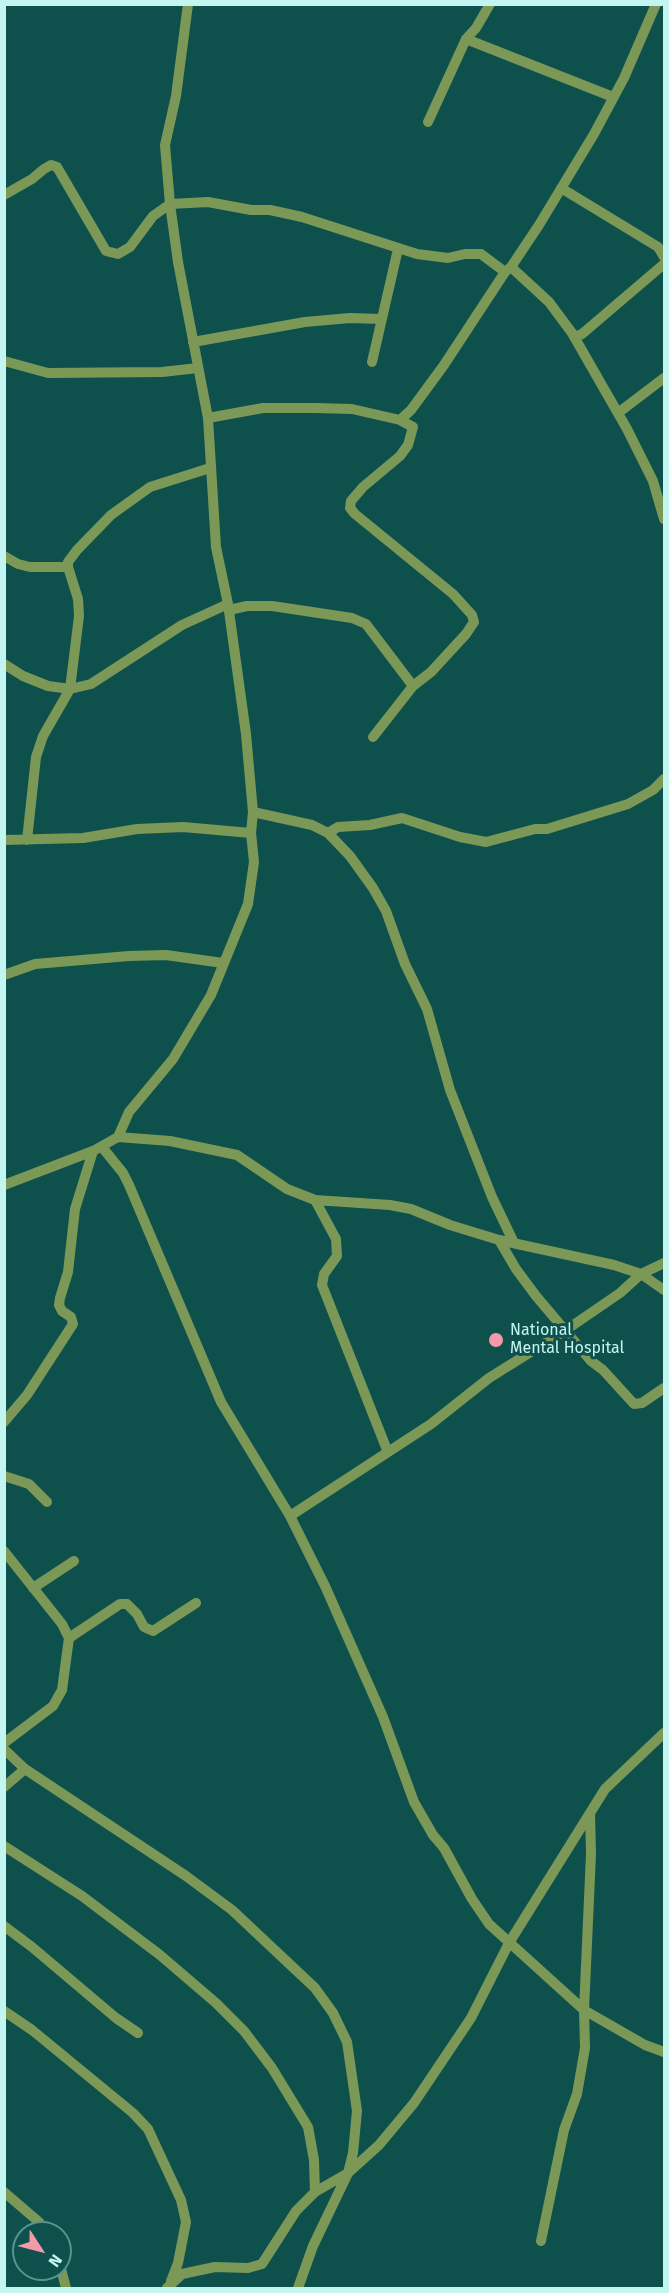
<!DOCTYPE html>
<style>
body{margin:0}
#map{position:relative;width:669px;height:2293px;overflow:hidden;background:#0e514c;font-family:"Fira Sans",sans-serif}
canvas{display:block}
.frame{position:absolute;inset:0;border:6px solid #c3f6f0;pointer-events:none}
.north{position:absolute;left:12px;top:2221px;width:60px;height:60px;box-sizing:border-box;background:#0e514c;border:2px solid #56938e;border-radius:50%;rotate:126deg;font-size:16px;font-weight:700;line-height:24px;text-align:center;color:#c3f6f0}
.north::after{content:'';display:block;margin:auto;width:21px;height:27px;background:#f39aaa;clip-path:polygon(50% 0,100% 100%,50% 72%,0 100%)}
</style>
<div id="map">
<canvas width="669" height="2293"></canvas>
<div class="frame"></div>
<div class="north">N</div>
</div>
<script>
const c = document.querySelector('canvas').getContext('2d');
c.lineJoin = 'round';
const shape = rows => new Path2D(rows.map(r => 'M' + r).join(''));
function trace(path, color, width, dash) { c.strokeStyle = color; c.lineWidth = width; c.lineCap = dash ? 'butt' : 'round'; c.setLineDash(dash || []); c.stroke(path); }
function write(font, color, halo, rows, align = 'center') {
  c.font = font + ' "Fira Sans",sans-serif'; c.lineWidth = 6; c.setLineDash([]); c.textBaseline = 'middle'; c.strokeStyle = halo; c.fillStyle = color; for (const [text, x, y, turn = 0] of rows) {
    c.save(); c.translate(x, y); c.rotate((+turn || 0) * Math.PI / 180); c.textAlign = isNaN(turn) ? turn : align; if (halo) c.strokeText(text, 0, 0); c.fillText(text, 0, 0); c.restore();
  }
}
trace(shape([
 [466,39,613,97],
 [428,122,466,39,476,28,490,4],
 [561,188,658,247,664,257],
 [4,195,32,179,44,169,51,165,57,167,106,251,118,254,130,247,153,216,170,204,208,202,251,210,270,210,302,217,417,254,448,258,465,254,481,254,505,272],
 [511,267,549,302,572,333,627,429,653,481,664,519],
 [574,337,582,334,664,264],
 [193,342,305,322,350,318,381,319],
 [4,361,48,373,162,372,198,368],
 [372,362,398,249],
 [618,413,664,378],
 [208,418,263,408,315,408,352,409,400,420,411,410,444,365,505,272,511,267,539,225,594,134,624,78,656,4],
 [4,556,18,564,30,567,68,567],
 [229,610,247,606,272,606,352,618,366,624,413,686],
 [4,664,23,676,48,686,70,689,91,684,182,625,228,604],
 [373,737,413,686,431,672,466,634,474,622,472,615,453,594,355,514,350,508,351,501,363,487,400,456,408,445,413,427,400,420],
 [253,812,312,825,328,833,350,856,373,888,386,911,405,964,427,1009,450,1090,492,1197,514,1243],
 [328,833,338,827,370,825,402,818,460,837,486,842,535,829,547,829,628,804,653,790,664,779],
 [4,840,83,838,137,829,183,827,251,833],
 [27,840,36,757,43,736,70,689,79,616,78,599,68,567,68,562,77,550,111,515,150,487,210,468],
 [4,975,35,964,129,956,166,955,223,963],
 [118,1137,129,1112,173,1059,211,995,248,904,254,862,251,833,253,812,246,734,228,604,216,547,208,418,178,262,170,204,165,145,176,96,188,4],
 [102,1147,123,1173,129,1185,221,1402,290,1516,325,1586,383,1717,414,1802,433,1835,444,1848,472,1899,489,1924,584,2010,645,2045,664,2052],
 [4,1185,93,1151,118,1137,170,1141,237,1155,287,1189,315,1200,390,1205,411,1209,450,1225,499,1240,614,1265,641,1274,664,1290],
 [315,1200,336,1239,337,1256,324,1274,322,1285,387,1450],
 [499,1240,516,1269,536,1296,591,1361,603,1370,634,1404,642,1403,664,1388],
 [4,1422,27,1395,73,1324,71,1317,62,1311,59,1305,60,1298,68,1272,75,1209,93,1151],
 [4,1476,29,1484,47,1502],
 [290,1516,431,1424,489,1378,566,1330,620,1293,641,1274,664,1263],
 [4,1551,62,1624,69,1638,62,1690,53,1706,4,1743],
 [33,1588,74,1561],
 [69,1638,120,1604,127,1604,137,1614,144,1627,153,1631,196,1603],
 [4,1749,25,1769,186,1876,232,1910,315,1988,333,2013,347,2042,357,2111,353,2153,348,2173,313,2246,298,2288],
 [4,1787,25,1769],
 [4,1846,82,1896,160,1955,216,2003,244,2031,272,2068,308,2127,314,2160,315,2192],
 [4,1926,32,1947,116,2018,138,2033],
 [4,2011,32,2030,133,2113,148,2129,181,2200,186,2222,178,2263,171,2281],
 [4,2192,39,2222,46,2233],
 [541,2241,564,2130,577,2094,585,2048,584,2010,591,1854,590,1813],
 [60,2265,66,2288],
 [167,2288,182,2274,215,2267,248,2268,262,2264,296,2211,315,2192,348,2173,379,2145,414,2103,471,2018,509,1943,605,1789,664,1733]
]), '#7c9857', 10);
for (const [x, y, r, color] of [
 [496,1340,8,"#f39aaa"]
]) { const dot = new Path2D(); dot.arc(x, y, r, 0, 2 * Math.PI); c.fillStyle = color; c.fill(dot); trace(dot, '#0e514c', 2); }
write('16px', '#c3f6f0', '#0e514c', [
 ["National",510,1331],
 ["Mental Hospital",510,1349]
], 'left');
</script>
